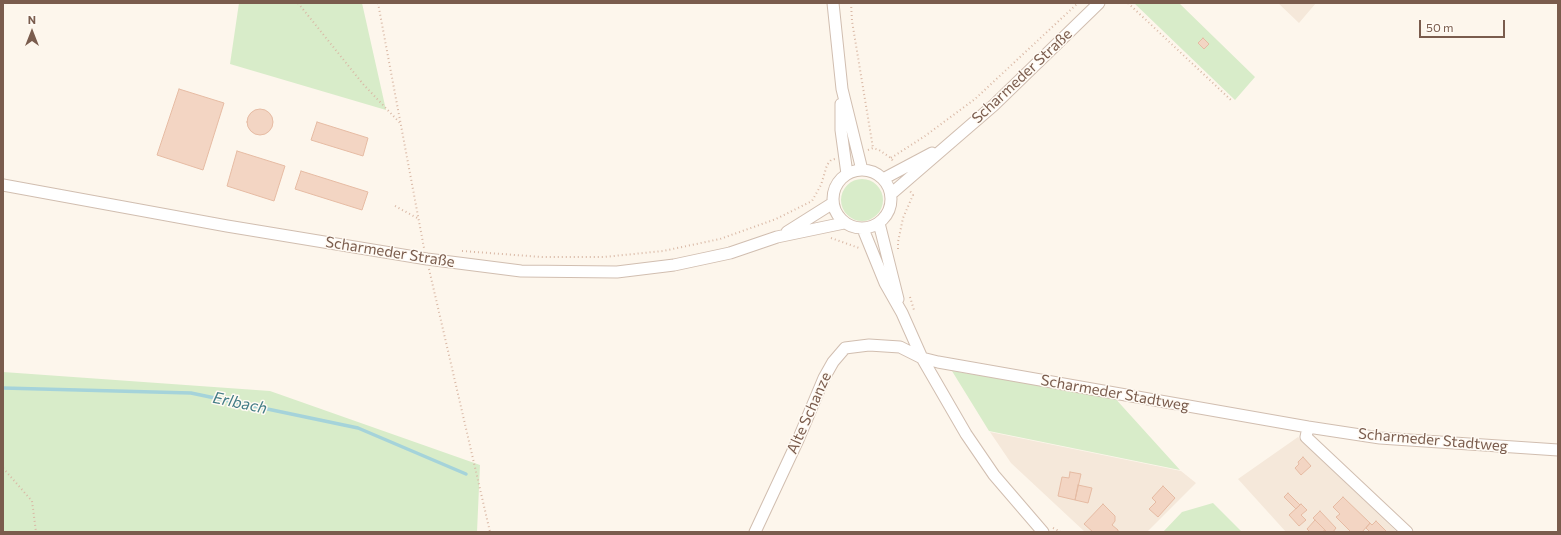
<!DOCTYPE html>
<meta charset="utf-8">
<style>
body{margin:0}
#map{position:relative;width:1561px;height:535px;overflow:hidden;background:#fdf6ec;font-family:Commissioner,sans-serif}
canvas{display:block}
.frame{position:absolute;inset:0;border:4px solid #7a5c4d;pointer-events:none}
.north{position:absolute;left:12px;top:12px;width:40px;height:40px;-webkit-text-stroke:3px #fffaf3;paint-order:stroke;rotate:0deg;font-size:11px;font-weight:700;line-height:16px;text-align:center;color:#7a5c4d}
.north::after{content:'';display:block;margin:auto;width:14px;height:18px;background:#7a5c4d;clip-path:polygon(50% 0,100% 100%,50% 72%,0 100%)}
.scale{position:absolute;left:1419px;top:20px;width:86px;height:18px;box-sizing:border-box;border:2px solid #7a5c4d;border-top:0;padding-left:5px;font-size:12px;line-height:14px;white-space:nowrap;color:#7a5c4d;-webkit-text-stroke:3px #fffaf3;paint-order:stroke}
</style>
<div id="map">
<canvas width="1561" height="535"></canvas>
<div class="frame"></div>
<div class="north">N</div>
<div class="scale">50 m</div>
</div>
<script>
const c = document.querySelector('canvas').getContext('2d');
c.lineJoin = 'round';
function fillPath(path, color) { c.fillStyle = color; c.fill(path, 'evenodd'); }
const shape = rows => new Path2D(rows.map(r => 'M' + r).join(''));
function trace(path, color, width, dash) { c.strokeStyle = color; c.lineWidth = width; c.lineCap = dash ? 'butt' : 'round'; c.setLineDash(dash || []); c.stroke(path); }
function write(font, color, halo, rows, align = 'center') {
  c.font = font + ' Commissioner,sans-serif'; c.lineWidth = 3; c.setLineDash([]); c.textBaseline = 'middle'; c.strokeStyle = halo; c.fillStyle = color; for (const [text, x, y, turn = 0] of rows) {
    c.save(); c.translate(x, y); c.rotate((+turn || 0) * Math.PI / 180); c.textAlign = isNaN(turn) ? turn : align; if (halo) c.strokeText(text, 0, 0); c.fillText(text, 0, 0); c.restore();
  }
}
fillPath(shape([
 [1278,3,1316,3,1299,23],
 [990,432,1181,471,1196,483,1147,532,1085,532,1011,463],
 [1298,437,1397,532,1286,532,1238,479]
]), '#f5e8da');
fillPath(shape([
 [239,3,362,3,386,110,230,64],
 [1134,3,1179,3,1255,77,1235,100],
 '841 200a21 21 0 1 1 42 0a21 21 0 1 1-42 0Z',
 [952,371,1113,396,1180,470,989,431],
 [3,372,270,391,480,465,477,532,3,532],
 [1213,503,1242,532,1163,532,1182,512]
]), '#d8ecc9');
trace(shape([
 [3,388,191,393,358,428,466,474]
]), '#a5d3da', 3.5);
const building = shape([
 [1203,38,1209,44,1204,49,1198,43,1203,38],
 [179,89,224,103,203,170,157,155,179,89],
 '247 122a13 13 0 1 1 26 0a13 13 0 1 1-26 0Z',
 [317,122,368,138,363,156,311,140,317,122],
 [237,151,285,166,274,201,227,186,237,151],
 [301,171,368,192,362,210,295,189,301,171],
 [1303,457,1311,466,1301,475,1295,468,1299,464,1298,462,1303,457],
 [1070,472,1081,474,1075,500,1058,496,1062,477,1069,478,1070,472],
 [1078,485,1092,488,1088,503,1075,500,1078,485],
 [1163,486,1175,498,1158,517,1149,509,1156,502,1152,498,1163,486],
 [1288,493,1300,505,1296,509,1284,497,1288,493],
 [1343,497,1370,523,1362,532,1351,532,1336,517,1340,514,1333,507,1343,497],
 [1103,504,1115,516,1115,521,1112,525,1118,530,1118,532,1093,532,1084,524,1103,504],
 [1301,504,1307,510,1301,515,1306,520,1299,526,1289,515,1301,504],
 [1320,511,1336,528,1333,532,1327,532,1313,518,1320,511],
 [1315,520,1325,530,1322,532,1310,532,1307,529,1315,520],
 [1376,521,1387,532,1370,532,1366,528,1370,523,1372,525,1376,521]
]);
fillPath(building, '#f3d5c3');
trace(building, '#e6bba3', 1);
const minor = shape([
 [833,3,842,89,862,170],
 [841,104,841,130,847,174],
 '833 199a29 29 0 1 1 58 0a29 29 0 1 1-58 0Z',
 [883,179,932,153],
 [3,185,227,226,427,259,521,271,617,272,674,265,730,253,777,237,844,223],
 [891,194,994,105,1099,3],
 [879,223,898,299],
 [863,229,885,283,902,313,922,358,966,434,994,475,1043,532],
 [787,232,833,203],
 [1308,427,1306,437,1407,532],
 [755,532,798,440,824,378,833,362,845,348,869,345,900,347,922,358,938,362,1308,427,1380,438,1558,450]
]);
trace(minor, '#d1beb0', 13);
trace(shape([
 [298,3,363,84,400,123],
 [378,3,424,248],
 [851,3,852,21,873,148],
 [1128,3,1232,101],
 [868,150,873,148,879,150,891,158,893,161],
 [891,158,925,136,975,99,1078,3],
 [395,206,419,219],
 [831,238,859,248],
 [898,249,898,242,903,218,913,195,910,191],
 [462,251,542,257,604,257,663,251,720,239,776,219,812,201,821,185,827,165,831,160,835,159],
 [429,269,490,532],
 [910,297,914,310],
 [3,468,32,501,36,532],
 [1053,528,1061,532]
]), '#d9b8a5', 2, [1, 3]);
trace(minor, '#fff', 11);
write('15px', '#7a5c4d', '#fffaf3', [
 ["Scharmeder Straße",1022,76,-43],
 ["Scharmeder Straße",390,252,9],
 ["Scharmeder Stadtweg",1115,393,10],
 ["Alte Schanze",809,413,-66],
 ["Scharmeder Stadtweg",1433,440,5]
]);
write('italic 16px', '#437c86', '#fffaf3', [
 ["Erlbach",240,403,12]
]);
</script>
